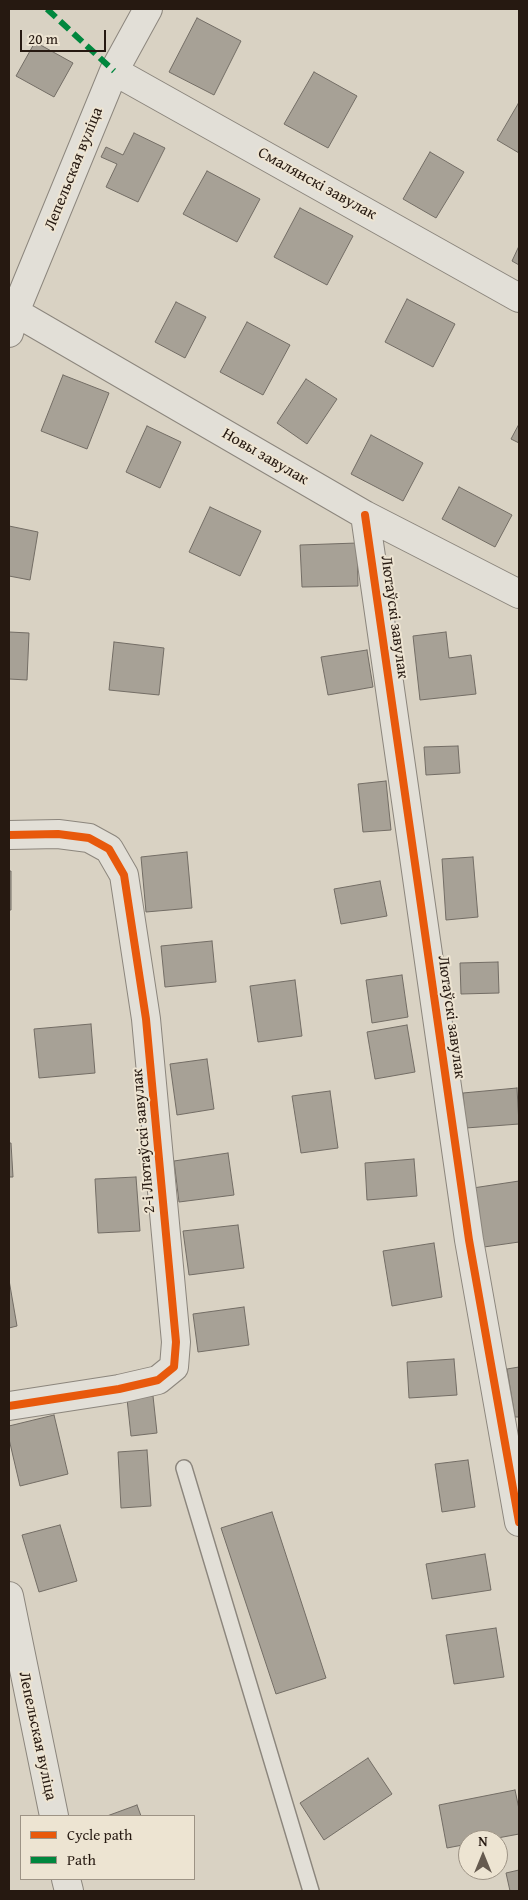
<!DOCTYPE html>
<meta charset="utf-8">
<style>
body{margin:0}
#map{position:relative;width:528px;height:1900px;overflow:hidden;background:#d9d2c3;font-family:"Gentium Book Plus",serif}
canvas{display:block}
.frame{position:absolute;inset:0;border:10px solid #261911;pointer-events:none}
.legend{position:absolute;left:20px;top:1815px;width:175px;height:65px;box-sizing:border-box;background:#ede4d2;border:1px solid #9d9385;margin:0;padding:6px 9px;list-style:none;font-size:15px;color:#261911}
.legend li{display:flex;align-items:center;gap:10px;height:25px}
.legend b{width:25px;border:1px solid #9d9385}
.north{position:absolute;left:458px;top:1830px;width:50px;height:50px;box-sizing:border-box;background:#ede4d2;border:1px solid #9d9385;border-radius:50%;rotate:0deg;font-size:14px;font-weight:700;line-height:20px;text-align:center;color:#261911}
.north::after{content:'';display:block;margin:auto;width:18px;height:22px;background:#655a4f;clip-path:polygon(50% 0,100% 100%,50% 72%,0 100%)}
.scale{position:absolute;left:20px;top:30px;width:86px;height:22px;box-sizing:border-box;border:2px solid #261911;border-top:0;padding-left:6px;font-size:15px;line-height:18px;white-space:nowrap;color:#261911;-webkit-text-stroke:4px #ede4d2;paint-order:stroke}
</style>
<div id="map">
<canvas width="528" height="1900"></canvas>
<div class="frame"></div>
<ul class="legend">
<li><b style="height:6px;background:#e8590c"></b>Cycle path</li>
<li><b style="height:6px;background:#00873e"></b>Path</li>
</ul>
<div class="north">N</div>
<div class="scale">20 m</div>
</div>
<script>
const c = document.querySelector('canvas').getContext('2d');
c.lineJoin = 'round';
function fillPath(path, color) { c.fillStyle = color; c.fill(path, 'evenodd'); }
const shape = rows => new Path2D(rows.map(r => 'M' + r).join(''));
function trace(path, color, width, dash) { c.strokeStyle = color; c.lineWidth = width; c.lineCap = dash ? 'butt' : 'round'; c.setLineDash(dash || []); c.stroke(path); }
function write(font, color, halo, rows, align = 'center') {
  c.font = font + ' "Gentium Book Plus",serif'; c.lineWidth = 4; c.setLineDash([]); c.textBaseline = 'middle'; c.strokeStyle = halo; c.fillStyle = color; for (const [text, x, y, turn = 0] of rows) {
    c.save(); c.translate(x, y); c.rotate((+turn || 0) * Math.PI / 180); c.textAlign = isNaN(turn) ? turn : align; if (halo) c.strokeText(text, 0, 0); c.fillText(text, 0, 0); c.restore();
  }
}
const building = shape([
 [197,18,241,41,214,95,169,72,197,18],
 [35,42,73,63,54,97,16,76,35,42],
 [314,72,357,96,328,148,284,124,314,72],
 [518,104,519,105,519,153,497,140,518,104],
 [134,133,165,148,138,202,106,187,117,164,101,157,106,147,123,155,134,133],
 [430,152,464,172,436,218,403,199,430,152],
 [207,171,260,199,237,242,183,214,207,171],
 [300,208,353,236,327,285,274,257,300,208],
 [519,246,519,265,512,261,519,246],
 [407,299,455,324,433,367,385,342,407,299],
 [176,302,206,317,185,358,155,342,176,302],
 [247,322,290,345,263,395,220,372,247,322],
 [63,375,109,393,87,449,41,431,63,375],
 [306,379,337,399,307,444,277,423,306,379],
 [519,424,519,443,511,439,519,424],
 [147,426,181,442,160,488,126,472,147,426],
 [371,435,423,463,403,501,351,474,371,435],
 [459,487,512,515,495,547,442,519,459,487],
 [210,507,261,531,240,576,189,552,210,507],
 [9,526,38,532,30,580,9,576,9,526],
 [357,543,358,586,302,587,300,545,357,543],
 [9,632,29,633,27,680,9,679,9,632],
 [446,632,449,658,471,655,476,694,420,700,413,636,446,632],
 [114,642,164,648,159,695,109,690,114,642],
 [367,650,373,687,328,695,321,657,367,650],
 [458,746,460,773,426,775,424,747,458,746],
 [386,781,391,830,363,832,358,784,386,781],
 [187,852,192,908,146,912,141,857,187,852],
 [473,857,478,917,446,920,442,859,473,857],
 [9,871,11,871,11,910,9,910,9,871],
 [380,881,387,916,341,924,334,889,380,881],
 [212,941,216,982,165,987,161,946,212,941],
 [498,962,499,993,461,994,460,963,498,962],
 [402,975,408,1017,372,1023,366,980,402,975],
 [295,980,302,1036,258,1042,250,986,295,980],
 [91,1024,95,1073,39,1078,34,1029,91,1024],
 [407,1025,415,1072,375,1079,367,1032,407,1025],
 [207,1059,214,1109,177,1115,170,1064,207,1059],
 [517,1088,519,1124,466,1128,463,1093,517,1088],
 [330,1091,338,1148,301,1153,292,1096,330,1091],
 [9,1143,11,1143,13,1177,9,1177,9,1143],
 [228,1153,234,1195,179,1202,174,1161,228,1153],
 [414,1159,417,1196,367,1200,365,1163,414,1159],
 [136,1177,140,1231,98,1233,95,1179,136,1177],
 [519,1181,519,1242,484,1247,473,1188,519,1181],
 [238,1225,244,1268,189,1275,183,1231,238,1225],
 [434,1243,442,1297,392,1306,383,1251,434,1243],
 [9,1280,17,1326,9,1328,9,1280],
 [244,1307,249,1345,198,1352,193,1314,244,1307],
 [454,1359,457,1395,409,1398,407,1362,454,1359],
 [519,1367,519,1417,515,1417,507,1369,519,1367],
 [153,1396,157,1433,131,1436,127,1399,153,1396],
 [54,1415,68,1474,20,1486,9,1439,9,1426,54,1415],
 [147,1450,151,1506,121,1508,118,1452,147,1450],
 [468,1460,475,1507,442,1512,435,1464,468,1460],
 [272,1512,326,1678,276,1694,221,1528,272,1512],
 [60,1525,77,1581,39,1592,22,1535,60,1525],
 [485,1554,491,1590,432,1599,426,1564,485,1554],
 [496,1628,504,1677,454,1684,446,1635,496,1628],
 [368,1758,392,1794,324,1840,300,1803,368,1758],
 [515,1790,519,1809,519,1834,487,1840,468,1840,468,1844,447,1848,439,1805,515,1790],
 [137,1805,141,1816,107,1816,137,1805],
 [519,1870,519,1891,510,1891,506,1873,519,1870]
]);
fillPath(building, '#a7a196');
trace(building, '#736d65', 1);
const service = shape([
 [184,1468,311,1891]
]);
const minor = shape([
 [114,71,519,298],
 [15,312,365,515,519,594],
 [9,333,15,312,114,71,148,9],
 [365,515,469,1240,519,1522],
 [9,835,58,834,89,838,109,849,124,875,146,1019,176,1342,174,1367,158,1380,119,1389,9,1406],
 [9,1596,54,1816],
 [66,1879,69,1891]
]);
trace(service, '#8c867d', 18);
trace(minor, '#8c867d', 30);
trace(service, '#e2dfd7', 15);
trace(minor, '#e2dfd7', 28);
trace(shape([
 [47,9,114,71]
]), '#00873e', 6, [12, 6]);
trace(shape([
 [365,515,469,1240,519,1522],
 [9,835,58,834,89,838,109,849,124,875,146,1019,176,1342,174,1367,158,1380,119,1389,9,1406]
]), '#e8590c', 8);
write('16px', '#261911', '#ede4d2', [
 ["Лепельская вуліца",74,169,-68],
 ["Смалянскі завулак",317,184,29],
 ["Новы завулак",265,457,30],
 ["Лютаўскі завулак",394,617,82],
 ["Лютаўскі завулак",451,1017,82],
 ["2-і Лютаўскі завулак",144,1141,-95],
 ["Лепельская вуліца",37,1736,78]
]);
</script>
